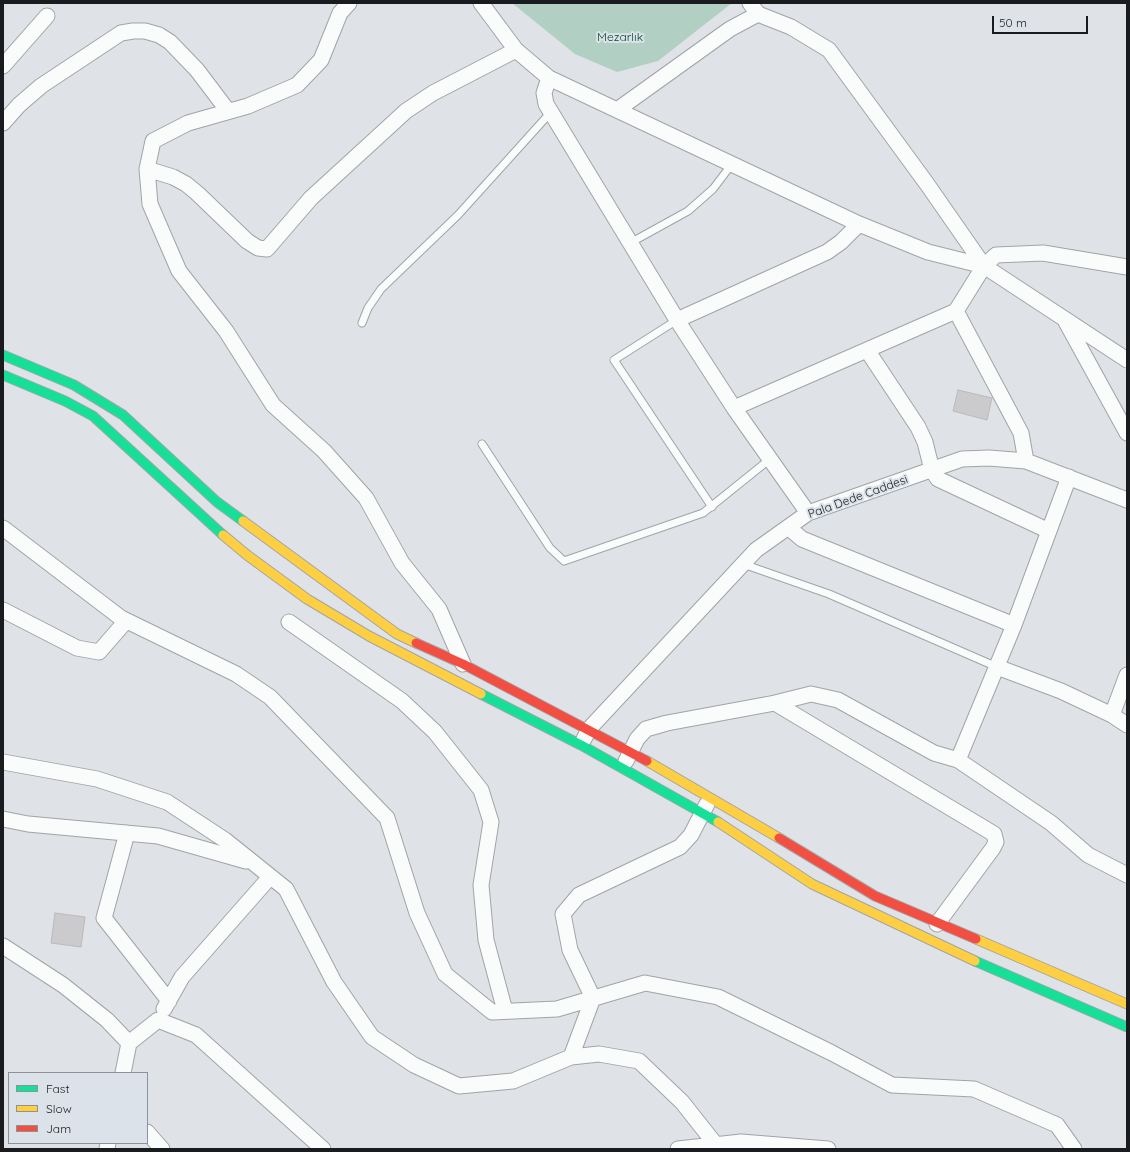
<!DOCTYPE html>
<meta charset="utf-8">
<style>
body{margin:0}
#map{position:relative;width:1130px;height:1152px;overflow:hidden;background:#dfe2e6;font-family:Quicksand,sans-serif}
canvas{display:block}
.frame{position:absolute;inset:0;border:4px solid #191b1e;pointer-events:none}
.legend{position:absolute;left:8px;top:1072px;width:140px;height:72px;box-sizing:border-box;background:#dce2e9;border:1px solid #8e9298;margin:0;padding:5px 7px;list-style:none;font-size:12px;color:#191b1e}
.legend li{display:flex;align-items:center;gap:8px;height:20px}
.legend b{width:20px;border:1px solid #8e9298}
.scale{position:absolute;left:992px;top:16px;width:96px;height:18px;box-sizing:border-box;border:2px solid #191b1e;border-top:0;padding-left:5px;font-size:12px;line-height:14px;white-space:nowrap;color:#191b1e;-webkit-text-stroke:3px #dce2e9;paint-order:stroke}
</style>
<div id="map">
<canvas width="1130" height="1152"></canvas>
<div class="frame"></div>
<ul class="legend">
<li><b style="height:5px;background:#16e098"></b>Fast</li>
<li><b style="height:5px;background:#ffcf43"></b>Slow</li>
<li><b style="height:5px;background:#f24e42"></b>Jam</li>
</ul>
<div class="scale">50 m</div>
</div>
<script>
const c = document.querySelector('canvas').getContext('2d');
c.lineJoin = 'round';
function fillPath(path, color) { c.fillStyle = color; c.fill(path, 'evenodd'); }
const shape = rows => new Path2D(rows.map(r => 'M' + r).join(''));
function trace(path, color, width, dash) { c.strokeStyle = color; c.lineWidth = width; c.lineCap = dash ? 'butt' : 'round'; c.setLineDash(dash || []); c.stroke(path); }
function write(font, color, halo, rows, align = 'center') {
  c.font = font + ' Quicksand,sans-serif'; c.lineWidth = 4; c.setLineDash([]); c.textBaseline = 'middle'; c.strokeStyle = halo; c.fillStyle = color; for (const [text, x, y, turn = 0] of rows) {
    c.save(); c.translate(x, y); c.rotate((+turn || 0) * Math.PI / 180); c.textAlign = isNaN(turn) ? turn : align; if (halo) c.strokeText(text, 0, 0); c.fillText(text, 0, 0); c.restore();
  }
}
fillPath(shape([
 [512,3,732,3,658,61,617,72,575,54]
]), '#b2cfc3');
const building = shape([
 [958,390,992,398,987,420,953,411,958,390],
 [55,913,85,917,81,947,51,943,55,913]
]);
fillPath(building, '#cbcacc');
trace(building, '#bab9bb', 1);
const lane = shape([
 [630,243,688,211,713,189,732,164],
 [677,320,614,360,712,507],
 [362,323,368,308,381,289,458,215,551,112],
 [482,444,550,548,564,561,703,513,770,459],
 [743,564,829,594,997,667]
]);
const street = shape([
 [349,3,340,13,321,60,297,85,248,106,188,123,153,141,147,169,150,204,179,271,226,331,273,405,324,451,366,498,402,563,439,609,463,664],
 [481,3,516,50,549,78,859,224,928,252,984,266],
 [750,3,758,14,791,27,829,50,927,184,984,266,1127,360],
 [3,66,47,16],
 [549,78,544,93,546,104,677,320,734,408,808,513],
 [617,110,730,29,758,14],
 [3,123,19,105,41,86,121,33,133,31,145,31,159,35,170,42,197,70,228,111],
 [147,169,173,177,186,184,197,193,247,241,258,248,267,249,311,198,406,111,433,93,516,50],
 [956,311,1021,433,1026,461],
 [677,320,827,252,841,242,859,224],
 [1066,322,1127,433],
 [867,350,918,427,925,442,932,470,938,479,1049,531],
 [734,408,956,311,984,266,996,255,1043,253,1127,267],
 [3,528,121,618,236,674,270,697,387,818,417,913,445,974,492,1012,557,1009,645,983,718,997,832,1053,892,1085,974,1089,1057,1125,1074,1149],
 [789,528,802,539,1014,625],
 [3,610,77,648,99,652,126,621],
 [289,622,402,701,435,732,481,790,491,822,481,885,486,940,505,1011],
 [997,667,1061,691,1112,715,1127,725],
 [775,703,994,834,996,842,993,848,937,924],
 [1112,715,1127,675],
 [584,739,589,729,756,550,808,513,962,459,989,458,1026,461,1127,500],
 [958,760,1014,625,1069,477],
 [626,761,637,739,646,729,667,723,775,703,811,694,838,700,934,753,958,760,1051,823,1088,855,1127,875],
 [3,762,97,779,167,802,225,840,286,889,334,982,372,1037,414,1065,459,1086,513,1081,571,1057,593,998,570,950,563,914,579,895,680,847,691,835,707,804],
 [3,819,28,824,158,836,246,861],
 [127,833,104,918,169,1001],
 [3,946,63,985,107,1020,129,1043,158,1020,196,1035,323,1149],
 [164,1009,182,977,270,877],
 [571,1057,599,1054,639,1061,682,1102,716,1145,717,1149],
 [123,1073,129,1043],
 [147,1132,162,1149],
 [107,1149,108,1143],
 [678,1149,741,1142,828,1149]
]);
const fast = shape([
 [3,355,74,385,123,415,217,502,243,521],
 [3,375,65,401,93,416,223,535],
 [481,694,581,745,718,822],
 [975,961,1127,1027]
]);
const slow = shape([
 [243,521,397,634,416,643],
 [223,535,247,555,307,599,369,636,481,694],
 [647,761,779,838],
 [718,822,812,884,975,961],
 [976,939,1127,1004]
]);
const jam = shape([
 [416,643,463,664,647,761],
 [779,838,875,896,976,939]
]);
trace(lane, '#a1a4a7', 9);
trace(street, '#a1a4a7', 17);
trace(fast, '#a1a4a7', 11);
trace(slow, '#a1a4a7', 11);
trace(jam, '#a1a4a7', 11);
trace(lane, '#fafbfb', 7);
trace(street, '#fafbfb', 15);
trace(fast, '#16e098', 9);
trace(slow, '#ffcf43', 9);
trace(jam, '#f24e42', 9);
write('12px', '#00472e', '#dce2e9', [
 ["Mezarlık",620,37]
]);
write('12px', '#191b1e', '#dce2e9', [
 ["Pala Dede Caddesi",858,497,-20]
]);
</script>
